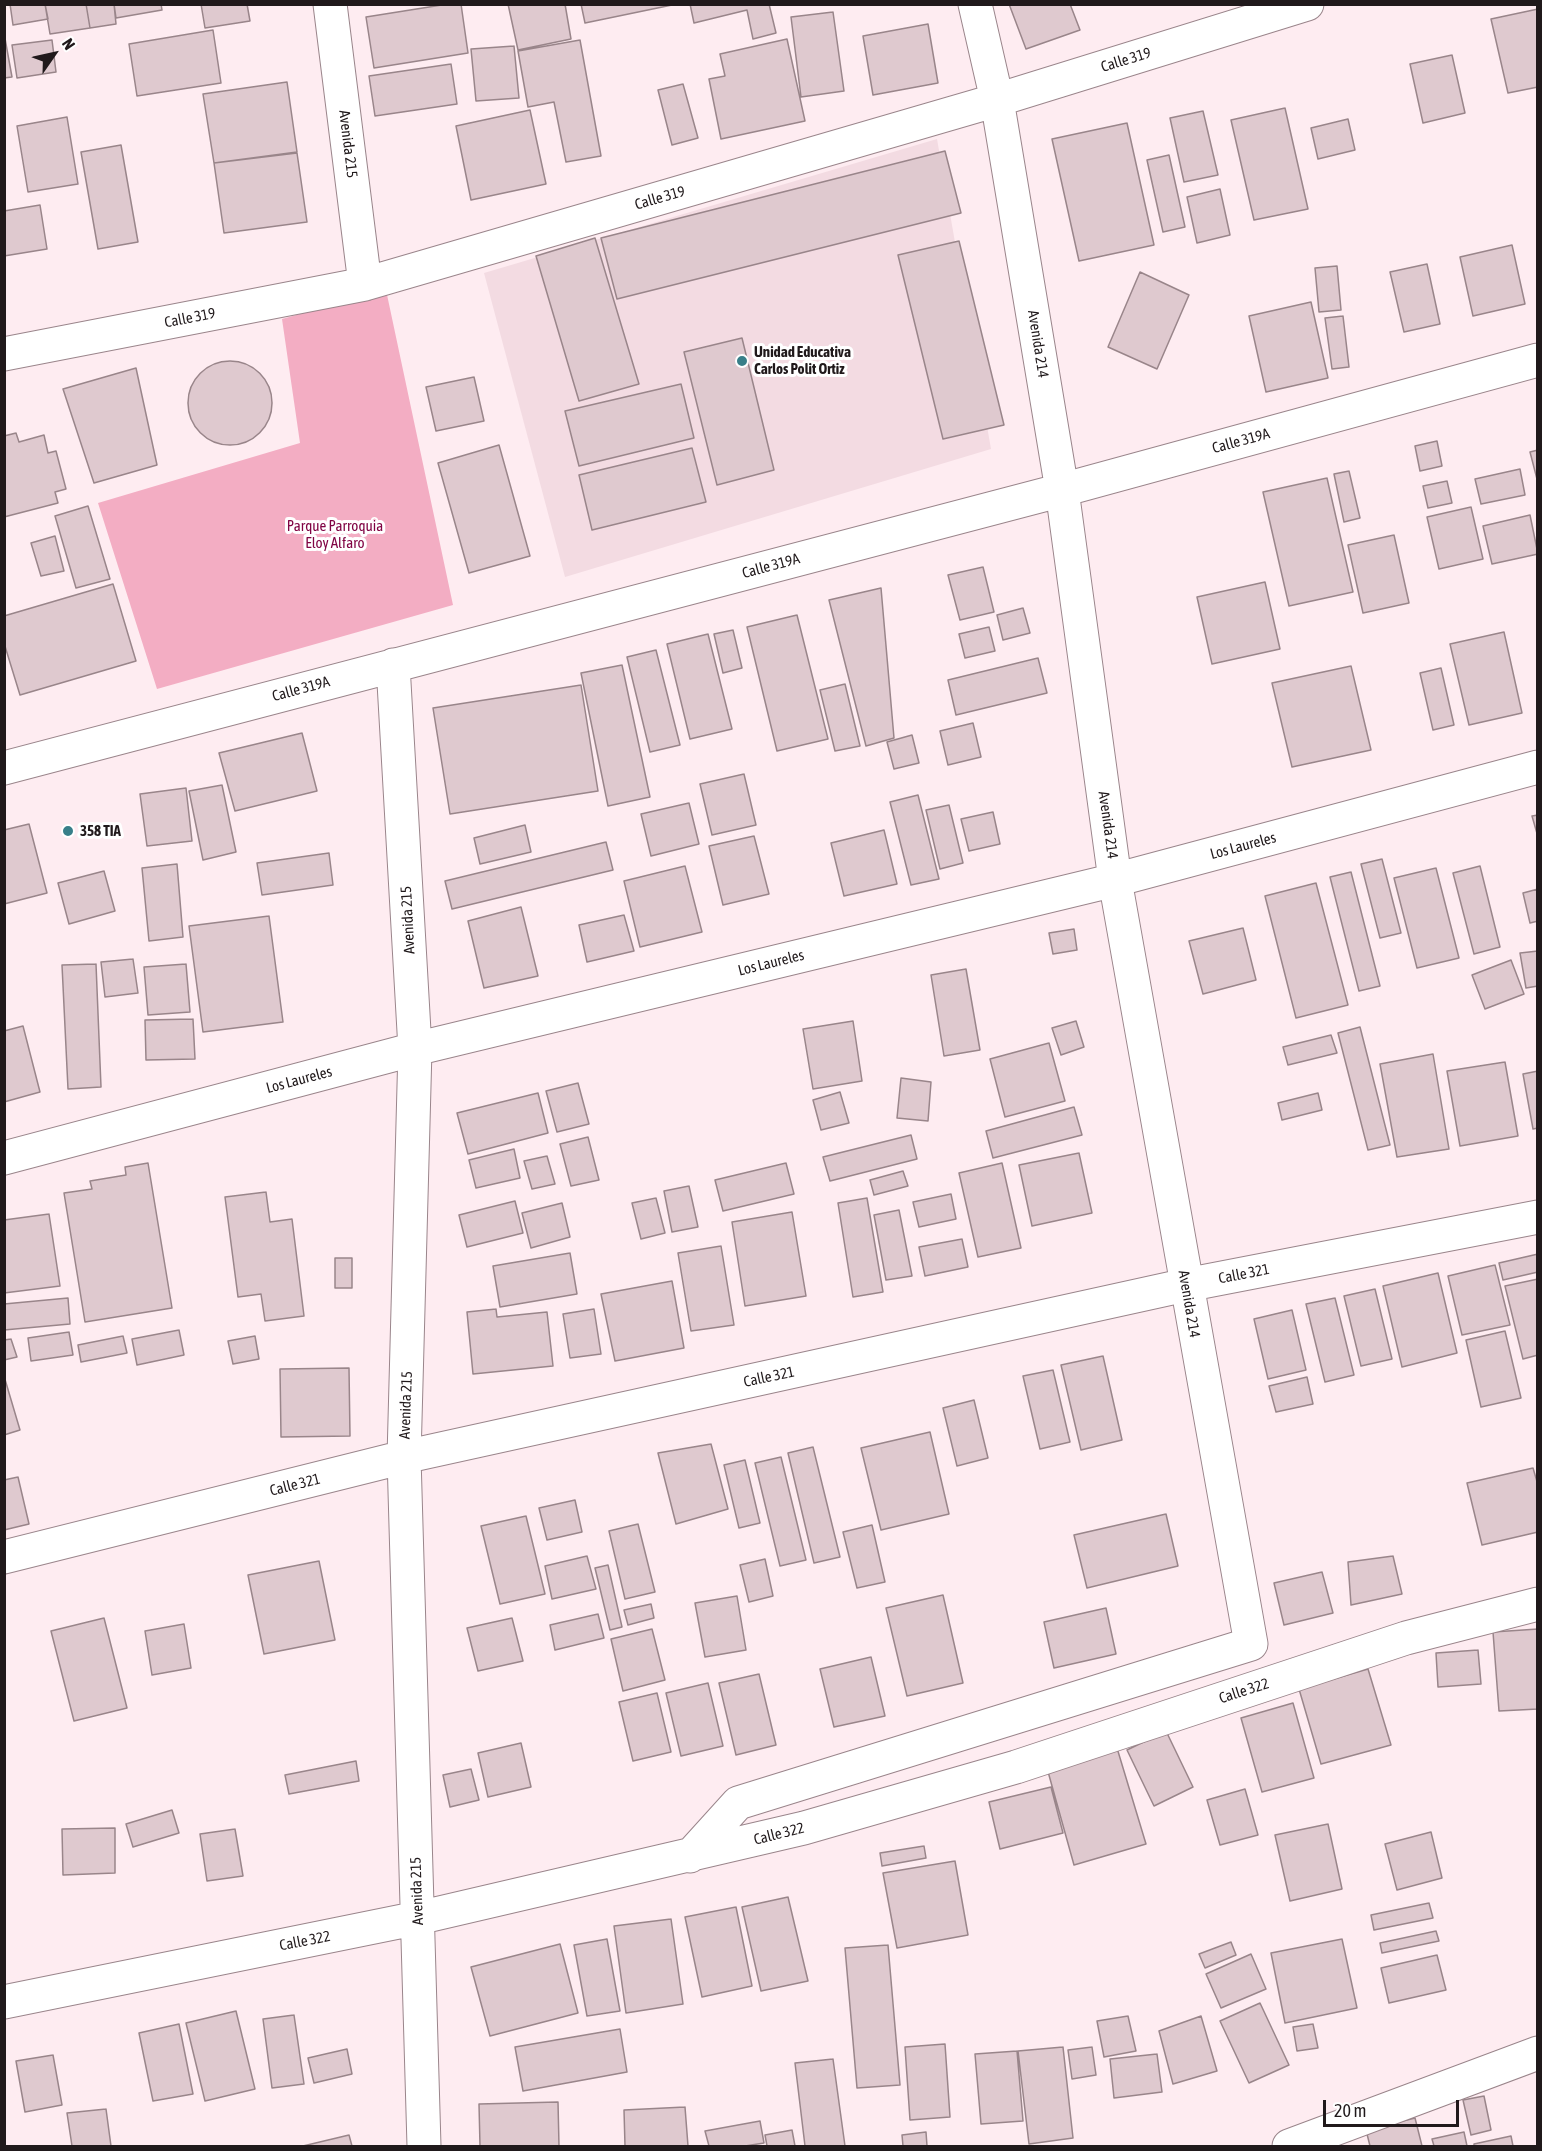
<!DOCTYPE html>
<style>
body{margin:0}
#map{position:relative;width:1542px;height:2151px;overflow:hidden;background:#feecf1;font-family:"Asap Condensed",sans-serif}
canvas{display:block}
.frame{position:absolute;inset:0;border:6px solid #20191b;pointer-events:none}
.north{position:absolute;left:24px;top:24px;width:60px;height:60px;-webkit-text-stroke:4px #fff;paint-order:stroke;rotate:56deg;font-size:16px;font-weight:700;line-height:24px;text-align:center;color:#20191b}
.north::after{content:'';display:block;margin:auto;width:21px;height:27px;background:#20191b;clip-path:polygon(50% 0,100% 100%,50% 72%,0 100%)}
.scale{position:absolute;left:1323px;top:2100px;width:136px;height:27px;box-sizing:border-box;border:3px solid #20191b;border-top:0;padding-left:8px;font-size:18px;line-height:21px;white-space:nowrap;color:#20191b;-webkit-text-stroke:4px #fff;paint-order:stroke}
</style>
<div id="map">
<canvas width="1542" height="2151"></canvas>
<div class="frame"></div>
<div class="north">N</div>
<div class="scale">20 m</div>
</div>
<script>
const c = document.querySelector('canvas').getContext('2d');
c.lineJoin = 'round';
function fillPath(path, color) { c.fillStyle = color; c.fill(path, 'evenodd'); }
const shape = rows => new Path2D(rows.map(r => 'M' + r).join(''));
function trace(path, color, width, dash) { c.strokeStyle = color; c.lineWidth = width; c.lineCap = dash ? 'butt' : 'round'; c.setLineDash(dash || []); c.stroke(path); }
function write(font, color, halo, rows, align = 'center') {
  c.font = font + ' "Asap Condensed",sans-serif'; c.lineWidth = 6; c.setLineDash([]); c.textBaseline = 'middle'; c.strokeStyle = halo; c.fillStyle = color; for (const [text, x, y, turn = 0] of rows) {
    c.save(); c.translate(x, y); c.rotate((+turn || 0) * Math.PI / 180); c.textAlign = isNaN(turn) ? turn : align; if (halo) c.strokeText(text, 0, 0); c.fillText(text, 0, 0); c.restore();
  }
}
fillPath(shape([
 [937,139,991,449,565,577,484,273]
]), '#f3dbe2');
fillPath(shape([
 [386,290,453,605,157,689,98,503,300,443,282,319]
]), '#f3adc3');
const building = shape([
 [10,4,45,4,48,19,13,25,10,4],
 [45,4,86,4,90,28,50,34,45,4],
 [86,4,114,4,116,24,90,28,86,4],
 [114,4,161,4,162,10,116,18,114,4],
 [201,4,247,4,250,21,205,28,201,4],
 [448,4,461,4,468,53,374,68,366,17,448,4],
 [508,4,565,4,571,39,518,50,508,4],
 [581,4,672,4,672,5,585,23,581,4],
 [690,4,769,4,776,33,753,39,747,10,694,23,690,4],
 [1009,4,1070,4,1080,30,1026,49,1009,4],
 [1538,9,1538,87,1508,93,1491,19,1538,9],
 [833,12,844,91,801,97,791,17,833,12],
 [928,24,938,83,873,95,863,36,928,24],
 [213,30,221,83,137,96,129,44,213,30],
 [4,33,12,77,4,78,4,33],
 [787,39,805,121,721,139,709,79,725,76,720,54,787,39],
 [52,40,56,72,17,78,12,45,52,40],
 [580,40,601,156,566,162,554,102,528,107,518,51,580,40],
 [514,46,519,98,476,101,471,49,514,46],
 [1452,55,1465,113,1423,123,1410,64,1452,55],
 [451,64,457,104,375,116,369,76,451,64],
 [287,82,297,152,214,163,203,94,287,82],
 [683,84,698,138,672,145,658,90,683,84],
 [1285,108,1308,209,1254,220,1231,120,1285,108],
 [530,110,546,184,471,200,456,126,530,110],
 [1203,111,1218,175,1184,182,1170,118,1203,111],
 [67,117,78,184,28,192,17,126,67,117],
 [1348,119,1355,150,1318,159,1311,128,1348,119],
 [1127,123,1154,245,1079,261,1052,139,1127,123],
 [121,145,138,242,98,249,81,152,121,145],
 [945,151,961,213,617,299,601,238,945,151],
 [297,153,307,222,224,233,214,163,297,153],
 [1169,155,1185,227,1163,232,1147,160,1169,155],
 [1220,189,1230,235,1197,243,1187,197,1220,189],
 [40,205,47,249,4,256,4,211,40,205],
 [595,238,639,384,579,401,536,256,595,238],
 [959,241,1004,425,943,439,898,255,959,241],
 [1512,245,1525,304,1473,316,1460,257,1512,245],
 [1427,264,1440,324,1404,332,1390,272,1427,264],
 [1337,266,1341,310,1319,312,1315,268,1337,266],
 [1140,272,1189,295,1157,369,1108,347,1140,272],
 [1311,302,1328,378,1266,392,1249,316,1311,302],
 [1343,316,1349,367,1332,369,1325,318,1343,316],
 [742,338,774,470,717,485,684,352,742,338],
 '188 403a42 42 0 1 1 84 0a42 42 0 1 1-84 0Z',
 [136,368,157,465,94,483,63,389,136,368],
 [474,377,484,421,436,431,426,387,474,377],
 [681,384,694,438,579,466,565,411,681,384],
 [16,433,19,442,44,435,48,453,56,451,66,489,55,492,58,503,4,517,4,436,16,433],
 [1437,441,1442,466,1420,471,1415,446,1437,441],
 [499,445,530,556,469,573,438,463,499,445],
 [692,448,706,502,592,530,579,475,692,448],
 [1538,450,1538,483,1530,452,1538,450],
 [1520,469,1525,495,1481,504,1475,479,1520,469],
 [1349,471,1360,518,1344,522,1334,474,1349,471],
 [1327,478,1353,592,1289,606,1263,492,1327,478],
 [1447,481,1452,503,1428,508,1423,486,1447,481],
 [88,506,110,579,76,588,55,516,88,506],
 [1471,507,1483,559,1439,569,1427,517,1471,507],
 [1530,515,1538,554,1492,564,1483,526,1530,515],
 [1394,535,1409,603,1363,613,1348,545,1394,535],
 [55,536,64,571,41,576,31,543,55,536],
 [983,567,994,612,960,620,948,575,983,567],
 [1265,582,1280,649,1212,664,1197,597,1265,582],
 [113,584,136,661,20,695,4,643,4,616,113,584],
 [881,588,894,738,866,746,829,600,881,588],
 [1023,608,1030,633,1003,640,997,615,1023,608],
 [797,615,828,739,777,751,747,627,797,615],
 [989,627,995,651,965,658,959,634,989,627],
 [733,630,742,668,723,673,714,634,733,630],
 [1504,632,1522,713,1469,725,1450,644,1504,632],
 [708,634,732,729,690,739,667,644,708,634],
 [656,650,680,745,650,752,627,657,656,650],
 [1038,658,1047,693,956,715,948,680,1038,658],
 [622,665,650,797,608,806,581,673,622,665],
 [1351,666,1371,750,1292,767,1272,683,1351,666],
 [1441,668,1454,725,1433,730,1420,673,1441,668],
 [845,684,860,746,835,751,820,690,845,684],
 [581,685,598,791,450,814,433,708,581,685],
 [973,723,981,757,948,765,940,731,973,723],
 [302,733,317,791,235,811,219,753,302,733],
 [912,735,919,763,894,769,887,742,912,735],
 [744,774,756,825,712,835,700,784,744,774],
 [222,785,236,852,203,860,189,791,222,785],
 [186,788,192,841,147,846,140,794,186,788],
 [918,795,939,879,911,885,890,802,918,795],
 [689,803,699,844,651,856,641,814,689,803],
 [949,805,963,863,940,869,926,810,949,805],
 [993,812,1000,844,969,851,961,819,993,812],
 [1538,815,1538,837,1532,816,1538,815],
 [29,824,47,893,4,904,4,830,29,824],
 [525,825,531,852,480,864,474,838,525,825],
 [884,830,897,884,844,896,831,843,884,830],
 [754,836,769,894,723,905,709,846,754,836],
 [606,842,613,870,452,909,445,881,606,842],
 [329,853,333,885,262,895,257,863,329,853],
 [1382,859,1401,933,1380,938,1361,864,1382,859],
 [177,864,183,937,149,941,142,868,177,864],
 [685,866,702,932,640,947,624,881,685,866],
 [1480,866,1500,947,1474,954,1453,873,1480,866],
 [1436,868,1459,958,1417,968,1394,878,1436,868],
 [104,871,115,911,69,924,58,883,104,871],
 [1351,872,1380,986,1359,991,1330,877,1351,872],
 [1316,883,1348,1005,1296,1018,1265,896,1316,883],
 [1538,889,1538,921,1530,923,1523,893,1538,889],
 [521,907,538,976,484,988,468,921,521,907],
 [624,915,634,951,587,962,579,925,624,915],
 [269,916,283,1022,203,1032,189,926,269,916],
 [1243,928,1256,980,1203,994,1189,941,1243,928],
 [1074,929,1077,950,1053,954,1049,933,1074,929],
 [1538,951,1538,986,1526,988,1520,953,1538,951],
 [133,959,138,993,105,997,101,962,133,959],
 [1511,960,1524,994,1485,1009,1472,975,1511,960],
 [96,964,101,1087,68,1089,62,965,96,964],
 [186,964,190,1012,148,1015,144,967,186,964],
 [966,969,980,1050,944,1056,931,975,966,969],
 [193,1019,195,1059,146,1060,145,1020,193,1019],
 [853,1021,862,1081,813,1089,803,1029,853,1021],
 [1076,1021,1084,1047,1061,1055,1052,1028,1076,1021],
 [23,1026,40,1092,4,1102,4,1031,23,1026],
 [1360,1027,1390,1145,1368,1150,1338,1033,1360,1027],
 [1331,1035,1337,1053,1288,1065,1283,1047,1331,1035],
 [1049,1043,1065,1101,1005,1117,990,1059,1049,1043],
 [1433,1054,1449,1149,1397,1157,1380,1064,1433,1054],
 [1505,1062,1518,1136,1460,1146,1447,1071,1505,1062],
 [1538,1071,1538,1128,1533,1129,1523,1074,1538,1071],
 [901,1078,931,1082,928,1121,897,1118,901,1078],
 [578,1083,589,1124,557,1132,546,1091,578,1083],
 [840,1092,849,1123,821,1130,813,1100,840,1092],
 [538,1093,548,1133,468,1154,457,1113,538,1093],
 [1318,1093,1322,1110,1282,1120,1278,1103,1318,1093],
 [1074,1107,1082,1135,993,1158,986,1131,1074,1107],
 [911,1135,917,1159,830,1181,823,1157,911,1135],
 [588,1137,599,1180,571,1186,560,1144,588,1137],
 [514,1149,520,1178,476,1188,469,1160,514,1149],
 [1079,1153,1092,1213,1032,1226,1019,1165,1079,1153],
 [547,1156,555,1184,532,1189,524,1161,547,1156],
 [148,1163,172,1308,85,1322,64,1193,92,1189,90,1181,126,1175,125,1167,148,1163],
 [786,1163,794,1194,723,1211,715,1180,786,1163],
 [1002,1163,1021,1248,978,1257,959,1173,1002,1163],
 [903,1171,908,1186,874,1195,870,1180,903,1171],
 [689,1186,698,1227,672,1232,664,1191,689,1186],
 [266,1192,270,1222,292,1219,304,1316,265,1321,261,1294,238,1297,225,1197,266,1192],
 [951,1194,956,1219,919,1227,913,1202,951,1194],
 [656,1198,665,1233,641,1239,632,1203,656,1198],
 [867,1198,883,1292,853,1297,838,1203,867,1198],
 [515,1201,523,1233,467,1247,459,1215,515,1201],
 [562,1203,570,1237,531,1248,522,1213,562,1203],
 [899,1210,912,1276,886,1280,874,1215,899,1210],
 [792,1212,806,1296,745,1306,732,1222,792,1212],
 [49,1214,60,1286,4,1293,4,1220,49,1214],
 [962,1239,968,1267,925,1276,919,1247,962,1239],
 [721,1246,734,1325,691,1331,678,1253,721,1246],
 [570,1253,577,1294,500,1307,493,1266,570,1253],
 [1538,1254,1538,1272,1503,1280,1499,1263,1538,1254],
 [335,1258,352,1258,352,1288,335,1288,335,1258],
 [1495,1265,1510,1325,1462,1335,1448,1276,1495,1265],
 [1438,1273,1457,1353,1402,1367,1383,1286,1438,1273],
 [1538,1279,1538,1355,1523,1359,1505,1286,1538,1279],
 [672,1281,684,1348,615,1361,601,1294,672,1281],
 [1375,1289,1392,1359,1361,1366,1344,1296,1375,1289],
 [68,1298,70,1324,4,1330,4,1304,68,1298],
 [1335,1298,1354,1375,1325,1382,1306,1304,1335,1298],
 [496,1309,497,1317,547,1312,553,1366,473,1374,467,1312,496,1309],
 [594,1309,601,1354,570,1358,563,1314,594,1309],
 [1292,1310,1306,1370,1268,1379,1254,1319,1292,1310],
 [179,1330,184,1355,137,1365,132,1339,179,1330],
 [1505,1331,1521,1398,1481,1407,1466,1340,1505,1331],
 [69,1332,73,1355,31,1361,28,1338,69,1332],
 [123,1336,127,1353,81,1362,78,1345,123,1336],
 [255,1336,259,1359,233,1364,228,1341,255,1336],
 [11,1339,17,1357,4,1360,4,1340,11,1339],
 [1103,1356,1122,1440,1081,1450,1061,1365,1103,1356],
 [349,1368,350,1436,281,1437,280,1369,349,1368],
 [1053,1370,1070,1442,1040,1449,1023,1376,1053,1370],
 [4,1376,20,1430,4,1435,4,1376],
 [1307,1377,1313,1404,1276,1412,1269,1386,1307,1377],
 [974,1400,988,1458,957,1466,943,1408,974,1400],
 [930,1432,949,1514,881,1530,861,1448,930,1432],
 [711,1444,728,1509,676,1524,658,1453,711,1444],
 [813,1447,840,1557,814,1563,788,1453,813,1447],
 [781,1457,806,1560,780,1566,755,1463,781,1457],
 [745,1460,760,1523,739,1528,724,1465,745,1460],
 [1533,1468,1538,1485,1538,1532,1482,1545,1467,1483,1533,1468],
 [18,1477,29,1524,4,1530,4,1480,18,1477],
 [575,1500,582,1532,547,1540,539,1508,575,1500],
 [1166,1514,1178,1566,1087,1588,1074,1535,1166,1514],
 [526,1516,545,1594,500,1604,481,1526,526,1516],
 [638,1524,655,1592,625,1599,609,1531,638,1524],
 [872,1525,885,1582,857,1588,843,1532,872,1525],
 [587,1556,596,1589,552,1599,545,1566,587,1556],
 [1393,1556,1402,1594,1351,1605,1348,1562,1393,1556],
 [765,1559,773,1596,749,1602,740,1565,765,1559],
 [319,1561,335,1640,264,1654,248,1575,319,1561],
 [608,1565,622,1627,610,1630,595,1568,608,1565],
 [1322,1572,1333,1613,1284,1625,1274,1583,1322,1572],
 [943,1595,963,1683,907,1696,886,1608,943,1595],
 [737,1596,746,1650,705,1657,695,1603,737,1596],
 [651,1604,654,1618,628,1625,624,1610,651,1604],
 [1106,1608,1116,1654,1054,1668,1044,1622,1106,1608],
 [598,1614,604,1638,555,1650,550,1625,598,1614],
 [104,1618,127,1708,74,1721,51,1631,104,1618],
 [512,1618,523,1661,478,1671,467,1628,512,1618],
 [184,1624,191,1668,152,1675,145,1631,184,1624],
 [652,1629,665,1680,623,1691,611,1639,652,1629],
 [1538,1629,1538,1709,1499,1711,1493,1632,1538,1629],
 [1478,1650,1481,1684,1438,1687,1436,1653,1478,1650],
 [871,1657,885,1716,834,1727,820,1669,871,1657],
 [1368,1669,1391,1745,1321,1764,1299,1689,1368,1669],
 [759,1674,776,1745,736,1755,719,1683,759,1674],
 [708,1683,723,1746,681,1756,666,1693,708,1683],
 [657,1693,671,1752,633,1761,619,1702,657,1693],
 [1293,1703,1314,1778,1262,1792,1241,1718,1293,1703],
 [1166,1731,1193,1787,1154,1806,1127,1750,1166,1731],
 [521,1743,531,1787,488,1797,478,1753,521,1743],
 [1117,1748,1146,1844,1074,1865,1047,1768,1117,1748],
 [356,1761,359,1781,289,1794,285,1775,356,1761],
 [471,1769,479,1800,450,1807,443,1775,471,1769],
 [1051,1787,1063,1833,1000,1849,989,1802,1051,1787],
 [1245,1789,1258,1835,1220,1845,1207,1800,1245,1789],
 [172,1810,179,1833,133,1847,126,1824,172,1810],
 [1328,1824,1342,1889,1290,1901,1275,1835,1328,1824],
 [115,1828,115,1873,63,1875,62,1829,115,1828],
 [235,1829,243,1876,207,1881,200,1834,235,1829],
 [1431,1832,1442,1878,1397,1890,1385,1844,1431,1832],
 [924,1846,926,1858,882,1866,880,1853,924,1846],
 [955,1861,968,1935,897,1948,883,1873,955,1861],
 [788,1897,808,1981,761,1991,742,1907,788,1897],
 [1429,1903,1433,1918,1374,1930,1371,1915,1429,1903],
 [736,1907,752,1986,702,1997,685,1917,736,1907],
 [671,1919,683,2004,626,2013,614,1926,671,1919],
 [1436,1931,1439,1941,1382,1953,1380,1943,1436,1931],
 [607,1939,620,2011,587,2016,574,1945,607,1939],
 [1342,1939,1357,2008,1285,2023,1271,1953,1342,1939],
 [1231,1942,1236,1955,1205,1968,1199,1954,1231,1942],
 [560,1944,578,2013,490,2036,471,1967,560,1944],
 [888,1945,900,2085,857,2088,845,1948,888,1945],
 [1251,1954,1266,1989,1221,2008,1206,1974,1251,1954],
 [1437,1955,1446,1990,1389,2003,1381,1968,1437,1955],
 [1260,2003,1289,2065,1249,2083,1220,2021,1260,2003],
 [236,2011,255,2089,205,2101,186,2023,236,2011],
 [294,2015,304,2084,272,2088,263,2019,294,2015],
 [1128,2016,1136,2051,1104,2057,1097,2021,1128,2016],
 [1201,2016,1217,2071,1173,2084,1159,2031,1201,2016],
 [179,2024,193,2094,153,2101,139,2033,179,2024],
 [1313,2024,1318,2048,1297,2051,1293,2027,1313,2024],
 [620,2029,627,2072,523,2091,515,2047,620,2029],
 [945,2044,950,2117,910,2120,905,2047,945,2044],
 [1063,2047,1073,2138,1029,2144,1018,2051,1063,2047],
 [1092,2047,1096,2075,1072,2079,1068,2050,1092,2047],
 [347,2049,352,2074,314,2083,308,2058,347,2049],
 [1017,2051,1023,2121,981,2124,975,2054,1017,2051],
 [1157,2054,1162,2092,1114,2098,1110,2059,1157,2054],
 [53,2055,62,2105,25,2112,16,2061,53,2055],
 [833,2059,845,2146,805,2146,795,2063,833,2059],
 [1484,2096,1491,2130,1471,2135,1463,2100,1484,2096],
 [558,2102,559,2146,480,2146,479,2104,558,2102],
 [685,2107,688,2146,625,2146,624,2110,685,2107],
 [106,2109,111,2146,72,2146,67,2113,106,2109],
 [1415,2118,1422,2146,1370,2146,1366,2130,1415,2118],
 [760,2121,764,2143,745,2146,709,2146,705,2131,760,2121],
 [792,2130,795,2146,767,2146,765,2135,792,2130],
 [926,2132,927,2146,903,2146,902,2135,926,2132],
 [1464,2132,1467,2146,1434,2146,1432,2139,1464,2132],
 [349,2135,352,2146,303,2146,349,2135],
 [1511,2136,1513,2146,1474,2146,1474,2144,1511,2136]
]);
fillPath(building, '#dfc9cf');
trace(building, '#99858a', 1.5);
const minor = shape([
 [330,4,365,284],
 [4,354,365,284,997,100,1307,4],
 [393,665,415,1049,404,1457,424,2146],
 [4,768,1062,490,1538,360],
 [4,1158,415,1049,1115,880,1538,767],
 [4,1557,404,1457,1186,1285,1538,1217],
 [690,1856,738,1803,1251,1644,1115,880,1062,490,997,100,975,4],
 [4,2002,418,1918,804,1828,1016,1767,1406,1638,1538,1604],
 [1289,2146,1538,2053]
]);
trace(minor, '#9a858b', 35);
trace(minor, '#fff', 33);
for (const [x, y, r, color] of [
 [742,361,6,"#387f89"],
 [68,831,6,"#387f89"]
]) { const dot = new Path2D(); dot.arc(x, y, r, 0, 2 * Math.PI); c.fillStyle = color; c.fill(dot); trace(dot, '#fff', 2); }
write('15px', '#20191b', '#fff', [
 ["Calle 319",1126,60,-17],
 ["Avenida 215",348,144,83],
 ["Calle 319",660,198,-16],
 ["Calle 319",190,318,-11],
 ["Avenida 214",1038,344,81],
 ["Calle 319A",1241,441,-15],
 ["Calle 319A",771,566,-15],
 ["Calle 319A",301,689,-15],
 ["Avenida 214",1108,825,82],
 ["Los Laureles",1243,846,-15],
 ["Avenida 215",408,920,-93],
 ["Los Laureles",771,963,-14],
 ["Los Laureles",299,1080,-15],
 ["Calle 321",1244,1274,-11],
 ["Avenida 214",1189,1304,80],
 ["Calle 321",769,1377,-12],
 ["Avenida 215",406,1405,-88],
 ["Calle 321",295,1485,-14],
 ["Calle 322",1244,1691,-18],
 ["Calle 322",779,1834,-14],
 ["Avenida 215",417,1891,-92],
 ["Calle 322",305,1941,-11]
]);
write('bold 15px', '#20191b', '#fff', [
 ["Unidad Educativa",754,352],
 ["Carlos Polit Ortiz",754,369],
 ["358 TIA",80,831]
], 'left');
write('15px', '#800444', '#fff', [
 ["Parque Parroquia",335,526],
 ["Eloy Alfaro",335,543]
]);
</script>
